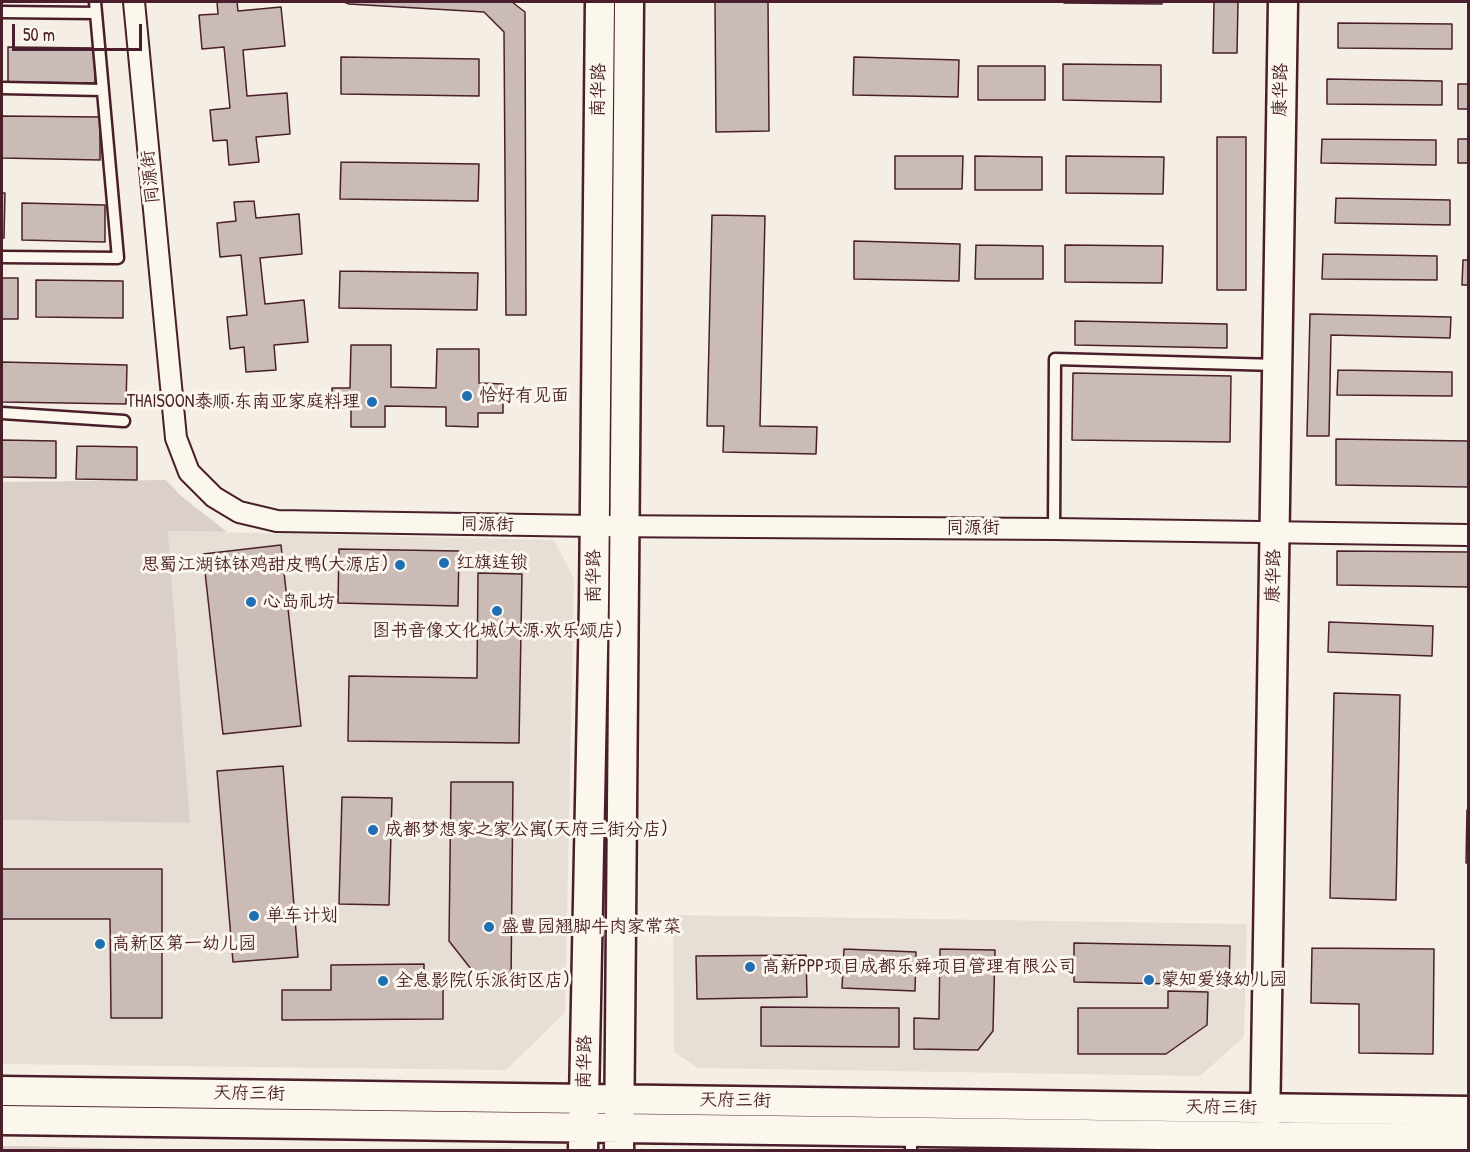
<!DOCTYPE html>
<meta charset="utf-8">
<style>
body{margin:0}
#map{position:relative;width:1470px;height:1152px;overflow:hidden;background:#f4eee4;font-family:"Patrick Hand",sans-serif}
canvas{display:block}
.frame{position:absolute;inset:0;border:3px solid #4a1f2b;pointer-events:none}
.scale{position:absolute;left:12px;top:24px;width:130px;height:27px;box-sizing:border-box;border:3px solid #4a1f2b;border-top:0;padding-left:8px;font-size:18px;line-height:21px;white-space:nowrap;color:#4a1f2b;-webkit-text-stroke:4px #fbf7ec;paint-order:stroke}
</style>
<div id="map">
<canvas width="1470" height="1152"></canvas>
<div class="frame"></div>
<div class="scale">50 m</div>
</div>
<script>
const c = document.querySelector('canvas').getContext('2d');
c.lineJoin = 'round';
function fillPath(path, color) { c.fillStyle = color; c.fill(path, 'evenodd'); }
const shape = rows => new Path2D(rows.map(r => 'M' + r).join(''));
function trace(path, color, width, dash) { c.strokeStyle = color; c.lineWidth = width; c.lineCap = dash ? 'butt' : 'round'; c.setLineDash(dash || []); c.stroke(path); }
function write(font, color, halo, rows, align = 'center') {
  c.font = font + ' "Patrick Hand","LXGW WenKai TC",sans-serif'; c.lineWidth = 6; c.setLineDash([]); c.textBaseline = 'middle'; c.strokeStyle = halo; c.fillStyle = color; for (const [text, x, y, turn = 0] of rows) {
    c.save(); c.translate(x, y); c.rotate((+turn || 0) * Math.PI / 180); c.textAlign = isNaN(turn) ? turn : align; if (halo) c.strokeText(text, 0, 0); c.fillText(text, 0, 0); c.restore();
  }
}
fillPath(shape([
 [168,531,554,540,574,579,565,1013,506,1070,2,1064,2,820,190,823],
 [673,915,1247,924,1244,1037,1200,1076,698,1068,674,1052],
 [511,1147,514,1150,261,1150]
]), '#e7dfd6');
fillPath(shape([
 [166,480,181,496,227,532,168,531,190,823,2,820,2,482],
 [2,1146,23,1146,176,1150,2,1150]
]), '#dbd0c9');
const building = shape([
 [217,2,237,2,238,11,281,7,285,46,243,50,247,96,287,93,290,134,256,137,259,162,229,165,227,140,213,141,210,110,230,108,224,47,202,49,199,15,218,14,217,2],
 [344,2,512,2,525,12,526,315,506,315,504,32,484,12,349,4,344,2],
 [715,2,768,2,769,131,716,132,715,2],
 [1064,2,1162,2,1162,4,1064,3,1064,2],
 [1214,2,1238,2,1237,53,1213,53,1214,2],
 [1338,23,1452,24,1452,49,1338,48,1338,23],
 [8,47,95,48,95,83,8,82,8,47],
 [341,57,479,59,479,96,341,94,341,57],
 [854,57,959,60,958,97,853,95,854,57],
 [1063,64,1161,65,1161,102,1063,100,1063,64],
 [978,66,1045,66,1045,100,978,100,978,66],
 [1327,79,1442,81,1442,105,1327,104,1327,79],
 [1458,84,1468,84,1468,109,1458,109,1458,84],
 [2,116,100,117,100,160,2,158,2,116],
 [1217,137,1246,137,1246,290,1217,290,1217,137],
 [1322,139,1436,140,1436,165,1321,163,1322,139],
 [1458,139,1468,139,1468,163,1458,163,1458,139],
 [895,156,963,156,962,189,895,189,895,156],
 [975,156,1042,157,1042,190,975,190,975,156],
 [1066,156,1164,157,1163,194,1066,193,1066,156],
 [341,162,479,164,478,201,340,199,341,162],
 [2,193,5,193,4,238,2,238,2,193],
 [1336,198,1450,200,1450,225,1335,223,1336,198],
 [254,201,256,218,299,214,302,254,260,258,265,304,304,300,308,342,274,345,276,370,246,372,244,347,230,349,227,317,247,315,241,255,220,257,217,223,236,221,234,202,254,201],
 [22,203,105,205,105,242,22,240,22,203],
 [712,215,765,216,760,426,817,427,816,454,723,452,724,426,707,426,712,215],
 [854,241,960,244,959,281,854,279,854,241],
 [976,245,1043,246,1043,279,975,279,976,245],
 [1065,245,1163,246,1162,283,1065,282,1065,245],
 [1323,254,1437,256,1437,280,1322,279,1323,254],
 [1463,260,1468,260,1468,285,1462,285,1463,260],
 [340,271,478,273,477,310,339,308,340,271],
 [2,278,18,278,18,319,2,319,2,278],
 [36,280,123,281,123,318,36,317,36,280],
 [1310,314,1451,317,1450,338,1331,335,1329,436,1307,436,1310,314],
 [1075,321,1227,324,1227,348,1075,345,1075,321],
 [351,345,391,345,391,387,436,388,437,349,479,349,479,383,503,384,503,413,478,413,478,427,446,426,446,407,385,406,385,427,351,427,351,408,332,408,332,388,350,388,351,345],
 [2,362,127,365,126,404,2,402,2,362],
 [1338,370,1452,372,1452,396,1337,395,1338,370],
 [1073,373,1231,376,1230,442,1072,440,1073,373],
 [1336,439,1468,441,1468,487,1336,485,1336,439],
 [2,440,56,441,56,478,2,477,2,440],
 [77,446,137,447,137,480,76,479,77,446],
 [281,545,301,726,223,734,203,554,281,545],
 [339,549,459,551,458,606,338,603,339,549],
 [1337,551,1468,552,1468,587,1337,585,1337,551],
 [478,573,522,574,519,743,348,741,349,676,477,678,478,573],
 [1329,622,1433,626,1432,656,1328,652,1329,622],
 [1334,693,1400,695,1396,900,1330,898,1334,693],
 [283,766,298,957,233,962,217,771,283,766],
 [451,782,513,782,511,983,482,983,449,941,451,782],
 [342,797,392,798,389,905,339,904,342,797],
 [1467,810,1468,810,1468,863,1466,863,1467,810],
 [2,869,162,869,162,1018,111,1018,110,919,2,919,2,869],
 [1074,943,1230,946,1229,985,1074,982,1074,943],
 [1312,948,1434,949,1433,1054,1359,1053,1359,1004,1311,1003,1312,948],
 [844,949,916,952,915,991,842,988,844,949],
 [940,949,995,950,993,1031,978,1050,914,1049,914,1018,939,1019,940,949],
 [806,955,807,997,697,999,696,956,806,955],
 [424,964,424,988,443,988,443,1019,282,1020,282,990,331,990,331,965,424,964],
 [1168,991,1208,992,1207,1025,1166,1054,1078,1054,1078,1008,1168,1008,1168,991],
 [761,1007,899,1008,899,1047,761,1046,761,1007]
]);
fillPath(building, '#cabbb6');
trace(building, '#4a1f2b', 1.5);
const lane = shape([
 [2,12,96,13],
 [2,88,103,90],
 [2,257,118,258,95,2],
 [2,413,124,421],
 [1054,529,1055,359,1277,365],
 [911,1150,911,1132]
]);
const street = shape([
 [134,2,176,438,189,472,214,497,239,512,277,521,594,526,1054,529,1468,535]
]);
const secondary = shape([
 [2,1091,1468,1111],
 [2,1120,1468,1139],
 [1265,1127,1283,2],
 [583,1150,594,603,600,2],
 [619,1150,629,2]
]);
trace(lane, '#4a1f2b', 15);
trace(street, '#4a1f2b', 24);
trace(secondary, '#4a1f2b', 33);
trace(lane, '#fbf7ec', 10);
trace(street, '#fbf7ec', 20);
trace(secondary, '#fbf7ec', 28);
for (const [x, y, r, color] of [
 [467,396,6,"#1f6fb2"],
 [372,402,6,"#1f6fb2"],
 [444,563,6,"#1f6fb2"],
 [400,565,6,"#1f6fb2"],
 [251,602,6,"#1f6fb2"],
 [497,611,6,"#1f6fb2"],
 [373,830,6,"#1f6fb2"],
 [254,916,6,"#1f6fb2"],
 [489,927,6,"#1f6fb2"],
 [100,944,6,"#1f6fb2"],
 [750,967,6,"#1f6fb2"],
 [1149,980,6,"#1f6fb2"],
 [383,981,6,"#1f6fb2"]
]) { const dot = new Path2D(); dot.arc(x, y, r, 0, 2 * Math.PI); c.fillStyle = color; c.fill(dot); trace(dot, '#fbf7ec', 2); }
write('18px', '#4a1f2b', '#fbf7ec', [
 ["南华路",599,90,-89],
 ["康华路",1281,90,-89],
 ["同源街",151,177,-96],
 ["同源街",487,525,1],
 ["同源街",973,528],
 ["南华路",594,576,-90],
 ["康华路",1274,576,-89],
 ["南华路",585,1062,-89],
 ["天府三街",249,1094,1],
 ["天府三街",735,1101,1],
 ["天府三街",1221,1108,1]
]);
write('18px', '#4a1f2b', '#fbf7ec', [
 ["恰好有见面",479,396],
 ["THAISOON泰顺·东南亚家庭料理",360,402,"right"],
 ["红旗连锁",456,563],
 ["思蜀江湖钵钵鸡甜皮鸭(大源店)",388,565,"right"],
 ["心岛礼坊",263,602],
 ["图书音像文化城(大源·欢乐颂店)",497,631,"center"],
 ["成都梦想家之家公寓(天府三街分店)",385,830],
 ["单车计划",266,916],
 ["盛豊园翘脚牛肉家常菜",501,927],
 ["高新区第一幼儿园",112,944],
 ["高新PPP项目成都乐舜项目管理有限公司",762,967],
 ["蒙知爱绿幼儿园",1161,980],
 ["全息影院(乐派街区店)",395,981]
], 'left');
</script>
